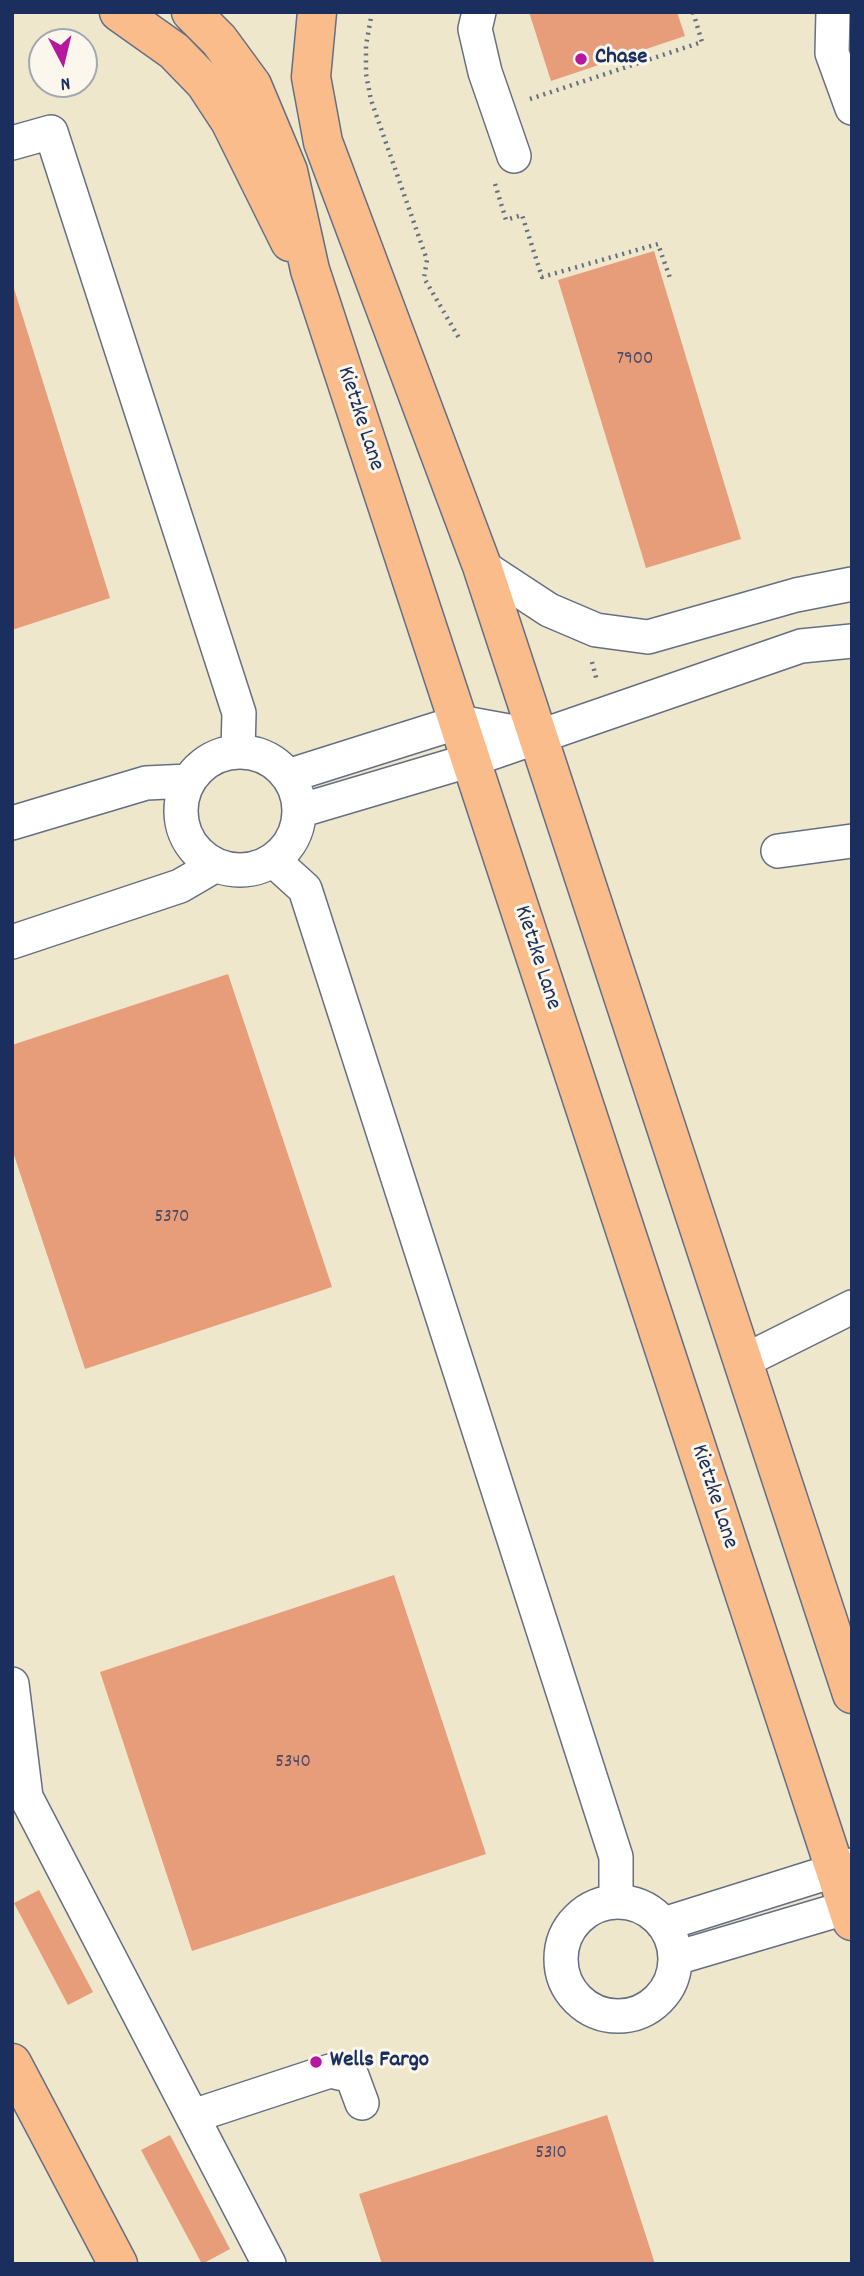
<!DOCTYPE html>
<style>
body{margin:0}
#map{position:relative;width:864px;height:2276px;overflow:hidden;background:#efe7cb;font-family:Dekko,sans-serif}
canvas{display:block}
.frame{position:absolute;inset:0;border:14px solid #1b2f5e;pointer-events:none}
.north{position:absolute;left:28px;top:28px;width:70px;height:70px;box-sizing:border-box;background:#fbf7ec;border:2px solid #a1a7b3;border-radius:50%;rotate:173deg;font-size:19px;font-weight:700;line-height:28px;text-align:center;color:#1b2f5e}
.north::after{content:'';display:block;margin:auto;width:24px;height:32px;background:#b5179e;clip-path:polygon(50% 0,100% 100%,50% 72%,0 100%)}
</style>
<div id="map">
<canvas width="864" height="2276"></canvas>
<div class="frame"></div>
<div class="north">N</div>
</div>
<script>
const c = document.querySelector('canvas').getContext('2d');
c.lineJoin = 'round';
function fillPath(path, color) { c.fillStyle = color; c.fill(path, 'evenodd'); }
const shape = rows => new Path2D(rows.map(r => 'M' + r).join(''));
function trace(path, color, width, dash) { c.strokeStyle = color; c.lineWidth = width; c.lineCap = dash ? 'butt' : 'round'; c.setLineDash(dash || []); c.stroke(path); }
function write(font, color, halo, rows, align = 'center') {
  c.font = font + ' Dekko,sans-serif'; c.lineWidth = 6; c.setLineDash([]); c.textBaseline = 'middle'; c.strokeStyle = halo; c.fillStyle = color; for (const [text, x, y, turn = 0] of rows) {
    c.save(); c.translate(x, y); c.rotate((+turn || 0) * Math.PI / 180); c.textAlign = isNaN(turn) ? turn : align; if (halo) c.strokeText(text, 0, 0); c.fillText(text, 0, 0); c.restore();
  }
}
fillPath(shape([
 [529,12,677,12,685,36,551,81],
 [654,251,741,539,646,568,558,280],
 [12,282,110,598,12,630],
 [228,974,332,1287,85,1369,12,1149,12,1045],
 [394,1575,486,1854,192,1951,100,1672],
 [39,1890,93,1992,68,2005,14,1903],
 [607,2115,655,2264,382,2264,359,2194],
 [170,2135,230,2249,202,2264,141,2150]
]), '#e79c7a');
const minor = shape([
 [479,12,475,29,485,72,514,156],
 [833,12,832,53,852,108],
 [12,143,51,132,239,713,238,752],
 [482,566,549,610,596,630,648,637,796,595,852,584],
 '181 811a59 59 0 1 1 118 0a59 59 0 1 1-118 0Z',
 [288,776,459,722,536,736],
 [299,811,471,760,801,646,852,641],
 [12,823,146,783,189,781],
 [778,851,852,841],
 [273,860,305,889,616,1857,616,1901],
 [12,942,180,886,216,865],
 [742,1362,852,1307],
 [12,1684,26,1797,269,2264],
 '561 1959a57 57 0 1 1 114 0a57 57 0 1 1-114 0Z',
 [664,1924,852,1865],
 [676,1958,852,1906],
 [193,2116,330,2071,352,2076,362,2103]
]);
const major = shape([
 [119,12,174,51,205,83,230,121,290,242],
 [191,12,219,40,252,85,288,171,310,270,852,1921],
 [317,12,311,77,323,142,482,566,852,1694],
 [12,2063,118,2264]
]);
trace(minor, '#656f84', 36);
trace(major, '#656f84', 41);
trace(shape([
 [372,12,366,45,366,74,371,100,427,260,424,278,459,338],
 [530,99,702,42,693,12],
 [495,184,506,220,522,215,542,277,658,244,670,278],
 [592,662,597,681]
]), '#656f84', 4.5, [2, 5]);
trace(minor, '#fff', 33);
trace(major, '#fabc8b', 38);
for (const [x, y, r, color] of [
 [581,59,7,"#b5179e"],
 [316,2062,7,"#b5179e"]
]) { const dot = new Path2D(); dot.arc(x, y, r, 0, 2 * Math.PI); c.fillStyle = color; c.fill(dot); trace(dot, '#fbf7ec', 2.5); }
write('19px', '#4e4a65', null, [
 ["7900",635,360],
 ["5370",172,1218],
 ["5340",293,1763],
 ["5310",551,2154]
]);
write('bold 23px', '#1b2f5e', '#fbf7ec', [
 ["Chase",595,59],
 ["Wells Fargo",330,2062]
], 'left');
write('23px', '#1b2f5e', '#fbf7ec', [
 ["Kietzke Lane",359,419,72],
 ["Kietzke Lane",536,958,72],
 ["Kietzke Lane",713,1497,72]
]);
</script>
